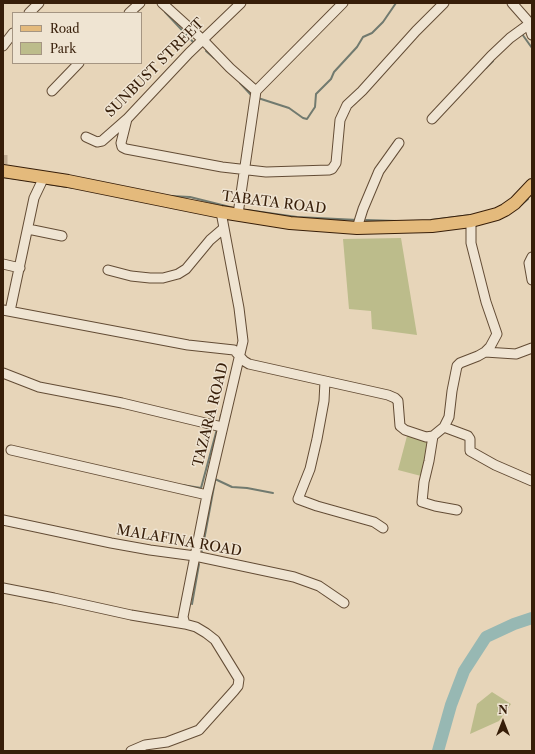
<!DOCTYPE html>
<style>
body{margin:0}
#map{position:relative;width:535px;height:754px;overflow:hidden;background:#e7d5b9;font-family:"Libre Caslon Text",serif}
canvas{display:block}
.frame{position:absolute;inset:0;border:4px solid #371e09;pointer-events:none}
.legend{position:absolute;left:12px;top:12px;width:130px;height:52px;box-sizing:border-box;background:#efe4d2;border:1px solid #a59582;margin:0;padding:5px 7px;list-style:none;font-size:12px;color:#371e09}
.legend li{display:flex;align-items:center;gap:8px;height:20px}
.legend b{width:20px;border:1px solid #a59582}
.north{position:absolute;left:483px;top:702px;width:40px;height:40px;-webkit-text-stroke:3px #efe4d2;paint-order:stroke;rotate:0deg;font-size:11px;font-weight:700;line-height:16px;text-align:center;color:#371e09}
.north::after{content:'';display:block;margin:auto;width:14px;height:18px;background:#371e09;clip-path:polygon(50% 0,100% 100%,50% 72%,0 100%)}
</style>
<div id="map">
<canvas width="535" height="754"></canvas>
<div class="frame"></div>
<ul class="legend">
<li><b style="height:5px;background:#e4ba7c"></b>Road</li>
<li><b style="height:11px;background:#bcbc8b"></b>Park</li>
</ul>
<div class="north">N</div>
</div>
<script>
const c = document.querySelector('canvas').getContext('2d');
c.lineJoin = 'round';
function fillPath(path, color) { c.fillStyle = color; c.fill(path, 'evenodd'); }
const shape = rows => new Path2D(rows.map(r => 'M' + r).join(''));
function trace(path, color, width, dash) { c.strokeStyle = color; c.lineWidth = width; c.lineCap = dash ? 'butt' : 'round'; c.setLineDash(dash || []); c.stroke(path); }
function write(font, color, halo, rows, align = 'center') {
  c.font = font + ' "Libre Caslon Text",serif'; c.lineWidth = 3; c.setLineDash([]); c.textBaseline = 'middle'; c.strokeStyle = halo; c.fillStyle = color; for (const [text, x, y, turn = 0] of rows) {
    c.save(); c.translate(x, y); c.rotate((+turn || 0) * Math.PI / 180); c.textAlign = isNaN(turn) ? turn : align; if (halo) c.strokeText(text, 0, 0); c.fillText(text, 0, 0); c.restore();
  }
}
fillPath(shape([
 [401,238,417,335,372,329,371,311,349,309,343,239],
 [408,435,431,441,425,477,398,470,407,436],
 [492,692,511,704,499,721,470,734,477,704]
]), '#bcbc8b');
trace(shape([
 [165,12,194,43],
 [520,34,522,34,532,48],
 [206,51,214,58],
 [486,68,493,61],
 [240,83,252,96],
 [258,98,289,108,303,118,307,119,315,107,316,94,331,79,334,72,357,47,363,37,372,33,383,22,396,3],
 [3,177,32,181],
 [48,184,74,188],
 [171,196,190,197,234,208],
 [521,205,528,199],
 [247,210,297,217,358,220],
 [366,220,397,221],
 [431,220,471,215],
 [269,225,280,227],
 [217,422,219,423,221,415],
 [215,479,232,487,247,488,273,493],
 [182,485,201,488,217,429],
 [202,551,215,481],
 [192,604,199,564]
]), '#717a6f', 2);
trace(shape([
 [438,751,451,705,464,671,486,637,514,624,532,618]
]), '#97b8b3', 12);
trace(shape([
 [3,155,3,171]
]), '#c4b096', 9, [9, 4.5]);
const minor = shape([
 [162,3,203,40,230,68,256,91],
 [512,3,527,20,532,35],
 [29,13,39,3],
 [129,13,140,3],
 [3,46,13,33],
 [52,91,79,63],
 [256,91,343,3],
 [127,119,121,143,122,147,126,149,222,167,266,172,329,170,332,169,336,163,340,120,347,105,362,91,416,31,444,3],
 [432,119,491,56,510,38,532,22],
 [86,137,97,142,102,141,127,119,189,53,241,3],
 [238,214,256,91],
 [357,228,363,209,379,171,399,143],
 [28,229,62,236],
 [532,257,529,263,532,280],
 [3,264,20,268],
 [108,270,131,276,150,278,163,278,178,274,186,269,210,240,224,228],
 [3,310,188,345,234,350,244,361,249,364,388,395,395,398,398,401,400,426,405,430,426,437,433,436,444,427,449,417,452,391,457,366,460,363,478,356,485,352,490,347,497,334,486,302,471,243,471,221],
 [10,311,34,198,44,177],
 [485,352,516,354,532,348],
 [3,373,39,387,122,403,222,427],
 [325,381,324,401,317,439,310,469,298,499,317,506,374,522,383,528],
 [444,427,468,436,470,439,470,451,495,465,532,481],
 [433,436,429,461,424,482,422,502,435,506,457,510],
 [11,450,207,495],
 [3,520,111,543,150,550,195,556,294,577,319,586,344,603],
 [3,588,54,598,131,615,185,624,196,627,206,633,215,640,239,679,238,686,234,691,199,730,167,742,145,745,131,751],
 [185,624,183,617,207,495,243,341,239,308,221,212]
]);
const major = shape([
 [3,171,68,181,221,212,290,223,357,228,432,226,471,221,497,214,505,210,515,203,532,185]
]);
trace(minor, '#634c35', 11);
trace(major, '#371e09', 14);
trace(minor, '#efe4d2', 9);
trace(major, '#e4ba7c', 12);
write('14px', '#371e09', '#efe4d2', [
 ["SUNBUST STREET",155,68,-45],
 ["TABATA ROAD",274,203,7],
 ["TAZARA ROAD",211,415,-76],
 ["MALAFINA ROAD",179,541,10]
]);
</script>
